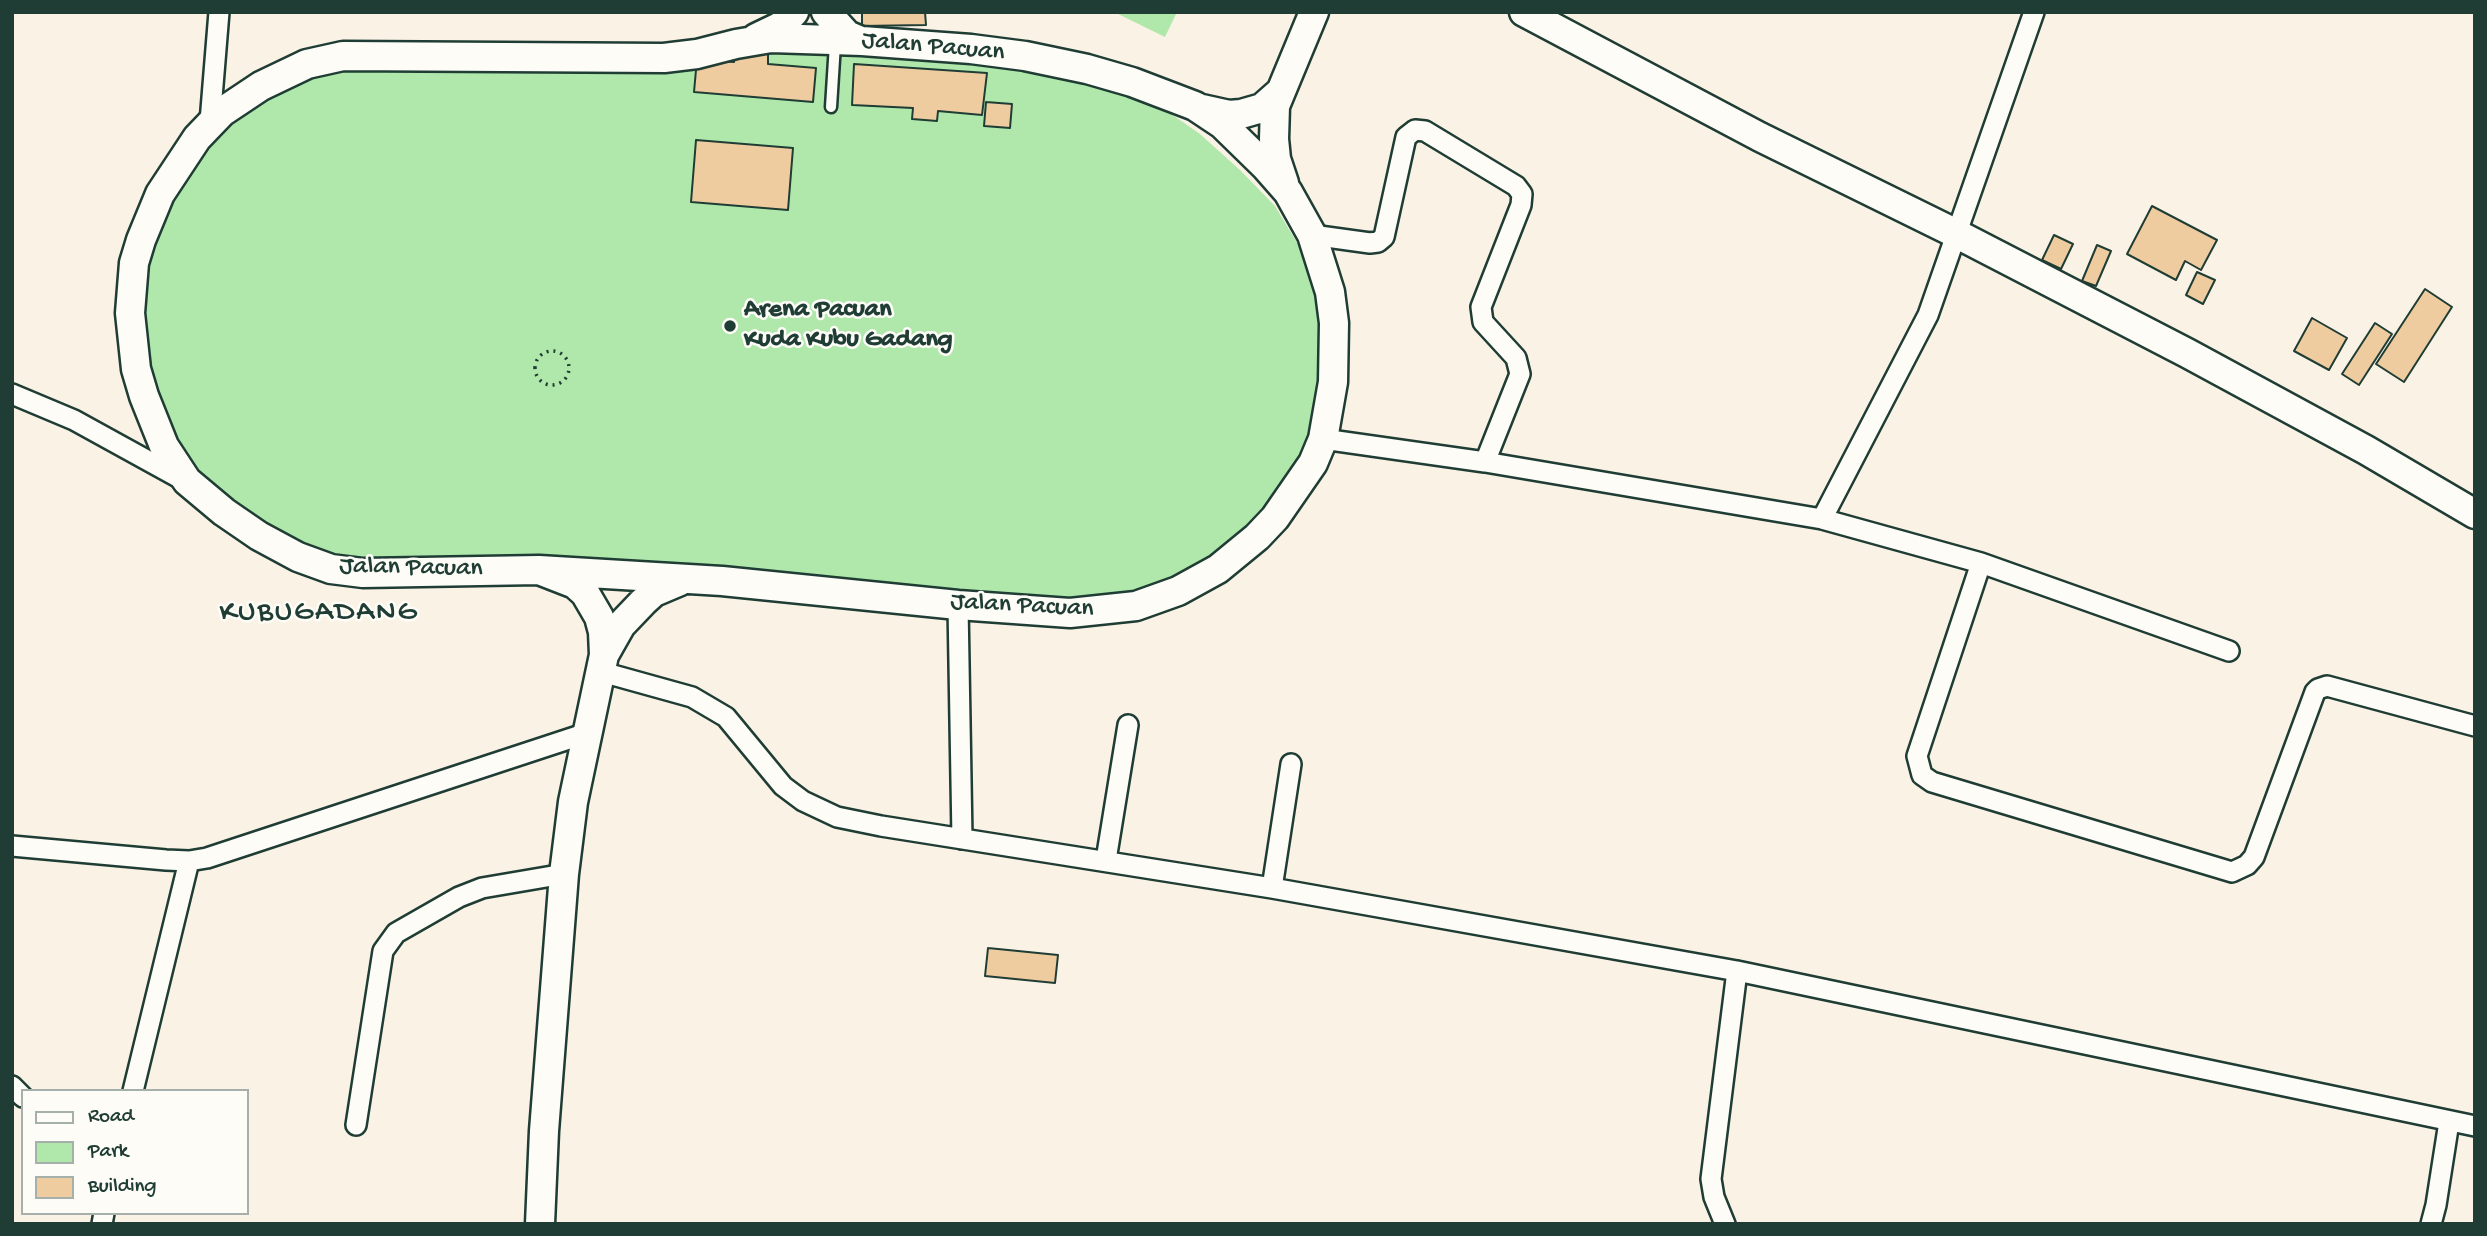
<!DOCTYPE html>
<style>
body{margin:0}
#map{position:relative;width:2487px;height:1236px;overflow:hidden;background:#faf2e5;font-family:"Gochi Hand",sans-serif}
canvas{display:block}
.frame{position:absolute;inset:0;border:14px solid #1f3d34;pointer-events:none}
.legend{position:absolute;left:21px;top:1089px;width:228px;height:126px;box-sizing:border-box;background:#fdfcf7;border:2px solid #a4b0a9;margin:0;padding:9px 12px;list-style:none;font-size:21px;color:#1f3d34}
.legend li{display:flex;align-items:center;gap:14px;height:35px}
.legend b{width:35px;border:2px solid #a4b0a9}
</style>
<div id="map">
<canvas width="2487" height="1236"></canvas>
<div class="frame"></div>
<ul class="legend">
<li><b style="height:9px;background:#fdfcf7"></b>Road</li>
<li><b style="height:19px;background:#b0e8ac"></b>Park</li>
<li><b style="height:19px;background:#eecc9f"></b>Building</li>
</ul>
</div>
<script>
const c = document.querySelector('canvas').getContext('2d');
c.lineJoin = 'round';
function fillPath(path, color) { c.fillStyle = color; c.fill(path, 'evenodd'); }
const shape = rows => new Path2D(rows.map(r => 'M' + r).join(''));
function trace(path, color, width, dash) { c.strokeStyle = color; c.lineWidth = width; c.lineCap = dash ? 'butt' : 'round'; c.setLineDash(dash || []); c.stroke(path); }
function write(font, color, halo, rows, align = 'center') {
  c.font = font + ' "Gochi Hand",sans-serif'; c.lineWidth = 5; c.setLineDash([]); c.textBaseline = 'middle'; c.strokeStyle = halo; c.fillStyle = color; for (const [text, x, y, turn = 0] of rows) {
    c.save(); c.translate(x, y); c.rotate((+turn || 0) * Math.PI / 180); c.textAlign = isNaN(turn) ? turn : align; if (halo) c.strokeText(text, 0, 0); c.fillText(text, 0, 0); c.restore();
  }
}
fillPath(shape([
 [1114,12,1177,12,1165,37],
 [760,48,974,61,1109,86,1157,106,1177,118,1200,134,1240,170,1275,206,1302,251,1311,277,1320,331,1319,384,1309,434,1302,456,1255,522,1215,554,1172,578,1149,588,1124,594,1071,598,539,562,382,563,326,556,304,549,208,491,168,435,142,344,148,245,199,142,302,67]
]), '#b0e8ac');
const building = shape([
 [862,12,925,12,926,25,862,26,862,12],
 [735,51,768,54,768,64,816,68,813,102,694,92,697,59,734,62,735,51],
 [854,64,987,73,982,115,938,111,937,121,912,119,913,108,852,105,854,64],
 [986,102,1012,104,1010,128,984,126,986,102],
 [696,140,793,148,788,210,691,202,696,140],
 [2152,206,2217,240,2201,270,2185,261,2176,280,2127,254,2152,206],
 [2054,235,2073,244,2061,269,2042,260,2054,235],
 [2097,245,2111,251,2096,286,2082,281,2097,245],
 [2197,272,2215,280,2203,304,2186,295,2197,272],
 [2425,289,2452,307,2404,382,2376,364,2425,289],
 [2312,318,2347,338,2329,370,2294,351,2312,318],
 [2375,323,2392,334,2359,385,2342,374,2375,323],
 [988,948,1058,955,1055,983,985,976,988,948]
]);
fillPath(building, '#eecc9f');
trace(building, '#1f3d34', 2);
const lane = shape([
 [831,107,835,44]
]);
const street = shape([
 [210,122,219,12],
 [1312,235,1370,243,1378,242,1384,237,1406,137,1415,130,1425,131,1516,186,1522,194,1521,205,1481,307,1483,322,1516,358,1520,374,1485,462],
 [12,394,74,420,183,480],
 [1323,439,1485,462,1822,519,1981,563,1917,756,1922,775,1932,782,2232,872,2247,865,2254,857,2315,692,2318,689,2327,686,2475,726],
 [1822,519,1928,315,2034,12],
 [1981,563,2229,651],
 [958,605,962,839],
 [602,672,692,697,726,717,783,786,803,801,837,817,881,826,1272,888,1737,971,2475,1126],
 [12,846,166,860,189,861,207,858,590,732],
 [1106,860,1128,725],
 [1272,888,1291,764],
 [12,1086,23,1097],
 [133,1091,189,861],
 [356,1125,383,951,396,933,459,897,482,888,564,874],
 [102,1224,104,1213],
 [1725,1224,1714,1197,1711,1179,1737,971],
 [2431,1224,2436,1205,2449,1122]
]);
const secondary = shape([
 [826,12,847,35,861,41],
 [1524,12,1760,137,1955,233,2187,353,2366,450,2475,514],
 [756,38,781,26,794,12],
 [1202,109,1229,115,1241,114,1262,108,1279,93],
 [1284,183,1276,159,1274,139,1275,106,1314,12],
 [539,570,722,581,958,605,1070,613,1136,606,1178,591,1218,569,1257,537,1275,518,1313,463,1323,439,1333,382,1334,323,1330,292,1312,235,1288,192,1266,167,1222,124,1195,106,1132,82,1087,69,1025,56,971,49,862,41,771,38,736,44,697,54,664,58,343,56,307,64,261,86,222,112,197,138,160,194,141,240,134,263,130,313,136,369,144,396,164,446,187,481,224,512,259,536,298,557,331,569,363,573,539,570,575,584,585,593,599,617,603,632,604,655,573,802,564,874,544,1131,540,1224],
 [604,655,621,625,643,602,654,592,680,581]
]);
trace(lane, '#1f3d34', 15);
trace(street, '#1f3d34', 24);
trace(secondary, '#1f3d34', 33);
trace(shape([
 '535 368a17 17 0 1 1 34 0a17 17 0 1 1-34 0Z'
]), '#1f3d34', 3.5, [2, 5]);
trace(lane, '#fdfcf7', 10);
trace(street, '#fdfcf7', 19);
trace(secondary, '#fdfcf7', 28);
for (const [x, y, r, color] of [
 [730,326,7,"#1f3d34"]
]) { const dot = new Path2D(); dot.arc(x, y, r, 0, 2 * Math.PI); c.fillStyle = color; c.fill(dot); trace(dot, '#fdfcf7', 2.5); }
write('26px', '#1f3d34', '#fdfcf7', [
 ["Jalan Pacuan",933,48,5],
 ["Jalan Pacuan",411,569,1],
 ["Jalan Pacuan",1022,607,3]
]);
write('bold 26px', '#1f3d34', '#fdfcf7', [
 ["Arena Pacuan",744,311],
 ["Kuda Kubu Gadang",744,341]
], 'left');
c.letterSpacing = '2px';
write('30px', '#1f3d34', '#fdfcf7', [
 ["KUBUGADANG",319,614]
]);
c.letterSpacing = '0px';
</script>
